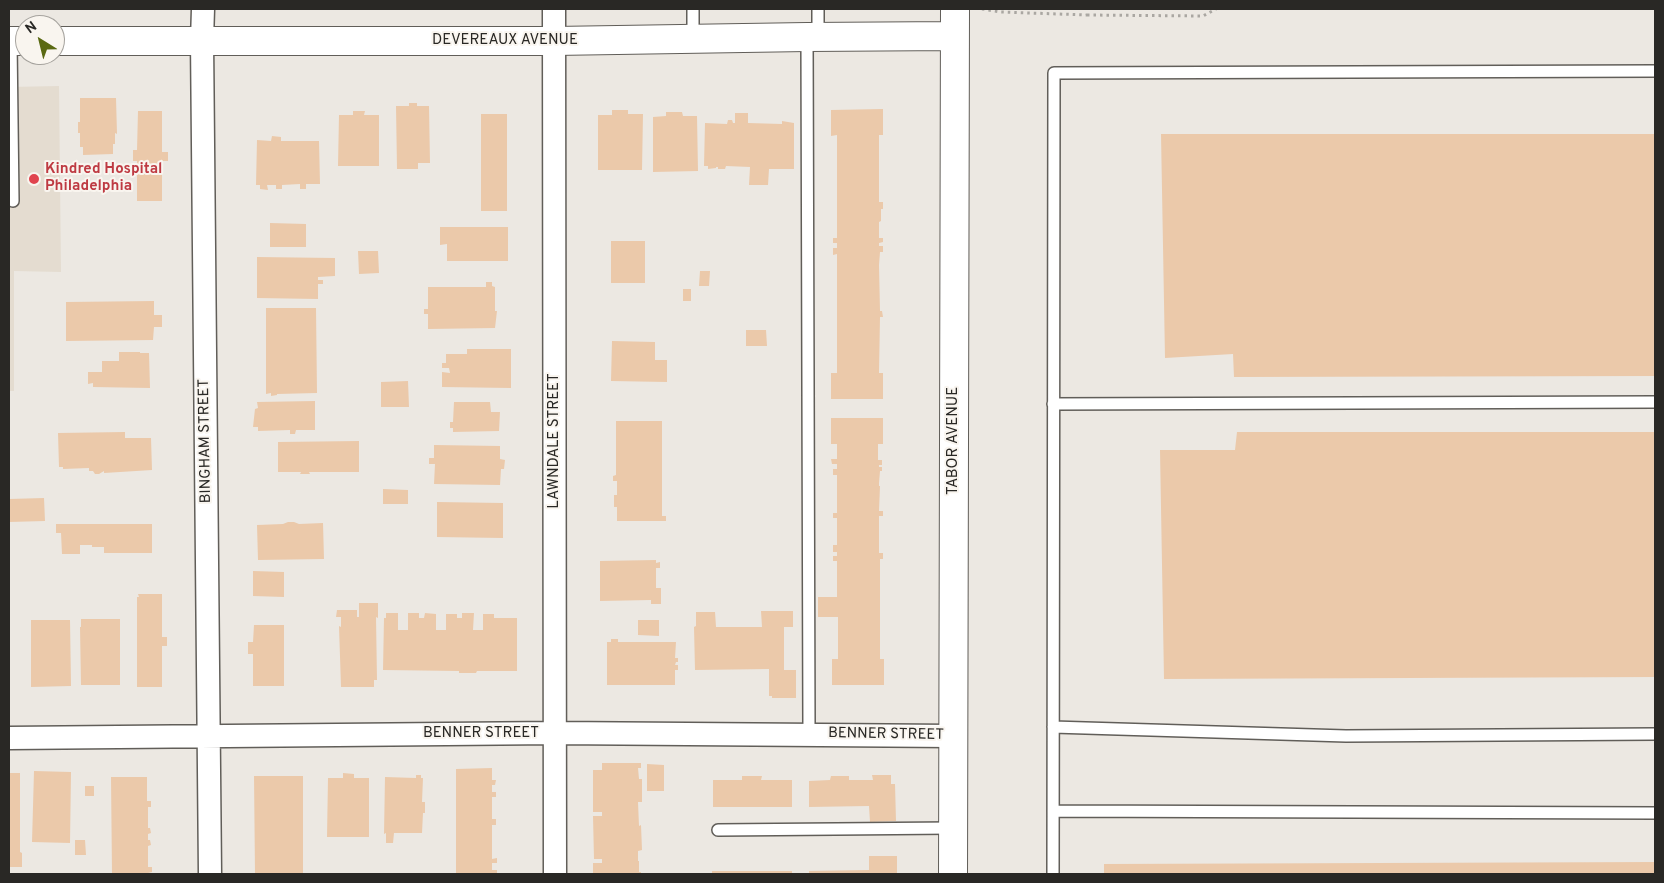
<!DOCTYPE html>
<style>
body{margin:0}
#map{position:relative;width:1664px;height:883px;overflow:hidden;background:#ece8e2;font-family:Overpass,sans-serif}
canvas{display:block}
.frame{position:absolute;inset:0;border:10px solid #292825;pointer-events:none}
.north{position:absolute;left:15px;top:15px;width:50px;height:50px;box-sizing:border-box;background:#f9f5ef;border:1px solid #a6a39e;border-radius:50%;rotate:324deg;font-size:14px;font-weight:700;line-height:20px;text-align:center;color:#292825}
.north::after{content:'';display:block;margin:auto;width:18px;height:22px;background:#5a6912;clip-path:polygon(50% 0,100% 100%,50% 72%,0 100%)}
</style>
<div id="map">
<canvas width="1664" height="883"></canvas>
<div class="frame"></div>
<div class="north">N</div>
</div>
<script>
const c = document.querySelector('canvas').getContext('2d');
c.lineJoin = 'round';
function fillPath(path, color) { c.fillStyle = color; c.fill(path, 'evenodd'); }
const shape = rows => new Path2D(rows.map(r => 'M' + r).join(''));
function trace(path, color, width, dash) { c.strokeStyle = color; c.lineWidth = width; c.lineCap = dash ? 'butt' : 'round'; c.setLineDash(dash || []); c.stroke(path); }
function write(font, color, halo, rows, align = 'center') {
  c.font = font + ' Overpass,sans-serif'; c.lineWidth = 4; c.setLineDash([]); c.textBaseline = 'middle'; c.strokeStyle = halo; c.fillStyle = color; for (const [text, x, y, turn = 0] of rows) {
    c.save(); c.translate(x, y); c.rotate((+turn || 0) * Math.PI / 180); c.textAlign = isNaN(turn) ? turn : align; if (halo) c.strokeText(text, 0, 0); c.fillText(text, 0, 0); c.restore();
  }
}
fillPath(shape([
 [59,86,61,272,14,271,14,391,9,391,9,87]
]), '#e4dcd0');
fillPath(shape([
 [80,98,116,98,117,134,115,133,115,144,113,144,113,154,83,155,83,147,80,147,80,133,78,133,78,122,80,122],
 [409,103,417,103,417,106,429,106,430,163,418,163,418,169,397,169,396,106,409,106],
 [883,109,883,135,879,135,879,202,883,202,883,209,881,209,881,221,879,222,879,238,883,238,883,242,879,243,879,246,883,246,883,252,880,252,879,265,880,311,882,311,883,317,880,317,879,373,883,373,883,399,831,399,831,373,837,373,837,254,833,255,833,248,837,248,837,243,833,243,833,238,837,238,837,135,831,136,831,110],
 [612,110,628,110,628,114,643,114,642,170,598,170,598,115,612,115],
 [138,111,162,111,162,152,168,152,168,161,162,161,162,201,137,201,137,161,133,161,133,150,137,150],
 [353,111,365,111,364,115,379,115,379,166,338,166,339,115,353,115],
 [666,112,682,112,683,116,697,116,698,171,653,172,653,117,666,116],
 [735,113,748,113,748,123,782,124,782,121,794,123,794,169,769,169,768,185,749,185,750,167,726,166,725,169,718,169,718,167,716,167,716,168,708,169,708,166,704,166,705,123,727,124,728,120,732,120,733,123,735,123],
 [481,114,507,114,507,211,481,211],
 [1161,134,1655,134,1655,376,1234,377,1233,354,1165,358],
 [272,136,281,137,281,141,319,141,320,184,306,184,306,189,300,189,300,184,282,185,282,189,276,189,276,185,267,185,268,190,260,189,260,185,256,185,257,140,271,141],
 [270,223,306,224,306,247,270,247],
 [440,227,508,227,508,261,447,261,447,244,440,245],
 [611,241,645,241,645,283,611,283],
 [358,251,378,251,379,273,359,274],
 [257,257,335,258,335,276,318,277,318,280,323,280,323,284,318,284,318,299,257,298],
 [700,271,710,271,709,286,699,286],
 [486,282,492,282,492,286,495,287,495,311,497,311,495,328,428,329,428,314,424,314,424,309,428,309,428,287,486,287],
 [683,289,691,289,691,301,683,301],
 [154,301,154,315,162,315,162,327,154,327,153,340,66,341,66,302],
 [266,308,316,308,317,393,277,394,277,395,271,396,271,393,266,394],
 [746,330,766,330,767,346,746,346],
 [612,341,655,342,655,360,667,360,667,382,611,381],
 [467,349,511,349,511,388,442,387,442,372,450,373,449,368,442,368,442,363,446,363,446,354,467,354],
 [119,352,140,352,140,353,149,353,150,388,93,387,93,383,88,384,88,372,102,372,102,361,119,361],
 [408,381,409,407,381,407,381,382],
 [315,401,315,430,296,430,295,434,290,434,290,430,258,431,258,427,253,427,255,409,258,408,257,402],
 [454,402,490,402,491,412,500,412,499,431,453,432,453,428,450,428,450,422,453,422],
 [831,418,883,418,883,444,878,444,878,460,882,460,882,465,879,465,879,467,882,467,882,471,880,471,879,483,879,486,880,486,879,511,883,511,883,516,879,516,879,553,883,553,883,559,880,559,880,659,884,659,884,685,832,685,832,659,838,659,838,617,818,617,818,597,837,597,837,561,833,561,833,556,837,556,837,552,833,552,833,545,837,545,837,518,833,518,833,513,837,513,837,475,833,475,833,469,837,469,837,464,832,464,831,459,837,459,837,444,831,444],
 [616,421,662,421,662,516,666,516,666,521,617,521,617,507,614,507,614,495,617,495,617,481,613,481,613,476,616,475],
 [125,432,125,438,151,438,152,470,104,473,104,471,99,474,95,474,93,471,89,471,89,468,63,469,63,467,59,467,58,433],
 [1237,432,1655,432,1655,677,1164,679,1160,450,1235,450],
 [359,441,359,472,309,472,310,474,300,474,301,472,278,472,278,442],
 [434,445,500,446,500,459,505,460,504,469,501,469,500,485,434,484,435,464,429,464,429,458,434,458],
 [383,489,408,490,408,504,383,504],
 [44,498,45,521,9,522,9,499],
 [437,502,503,503,503,538,437,537],
 [288,522,294,522,299,524,323,523,324,559,258,560,257,525,283,524],
 [56,524,152,524,152,553,104,553,104,547,92,547,92,545,80,545,80,554,62,554,61,533,56,533],
 [656,560,656,563,660,562,660,568,656,568,656,588,661,588,661,604,651,604,651,600,600,601,600,561],
 [253,571,284,572,284,597,253,596],
 [138,594,162,594,162,637,167,637,167,646,162,646,162,687,137,687,137,597,139,597],
 [359,603,378,603,378,618,376,617,377,680,374,680,374,687,341,687,339,626,341,627,341,617,336,617,337,610,357,610,357,617,359,617],
 [761,611,793,611,793,627,784,627,784,670,796,670,796,698,772,698,772,696,769,696,769,669,695,670,694,627,696,626,696,612,715,612,716,627,762,627],
 [386,613,398,613,398,630,408,630,408,613,419,613,419,618,424,618,425,613,436,614,436,630,446,630,446,614,457,614,457,618,462,618,462,613,474,613,473,630,483,630,483,614,494,614,494,618,517,618,517,671,477,671,476,673,459,673,459,671,383,670,384,618,386,618],
 [81,619,120,619,120,685,81,685,80,627,81,627],
 [31,620,70,620,71,686,31,687],
 [638,620,659,620,659,636,638,635],
 [254,625,284,625,284,686,253,686,253,654,248,654,248,642,253,642],
 [611,639,618,639,618,642,676,642,675,658,678,658,678,662,676,662,675,665,678,665,678,670,675,670,675,685,607,685,607,642,611,642],
 [602,763,641,763,641,768,638,768,639,779,642,779,642,802,638,802,639,826,641,825,642,850,638,851,638,861,639,861,639,872,641,872,641,874,593,874,593,863,602,863,602,859,594,859,593,816,602,816,602,812,593,812,593,770,602,770],
 [647,764,664,765,664,791,647,791],
 [492,768,492,780,496,780,495,785,492,785,492,792,496,792,496,797,492,797,492,819,496,819,496,825,492,825,492,859,497,858,497,863,492,863,492,870,497,870,497,874,456,874,456,769],
 [34,771,71,772,70,843,32,842],
 [9,773,20,773,20,852,22,853,22,867,9,867],
 [343,773,354,774,354,778,369,778,369,837,327,837,328,778,343,778],
 [416,775,421,775,421,778,423,778,422,802,425,802,425,813,423,813,422,833,394,833,393,843,386,843,386,833,384,834,385,777,416,778],
 [872,775,891,775,891,784,895,784,896,821,870,822,869,806,809,807,809,781,830,780,831,776,849,776,849,780,873,780],
 [254,776,303,776,303,874,255,874],
 [742,776,762,776,761,780,792,780,792,807,713,807,713,780,742,780],
 [111,777,147,777,147,801,151,801,151,807,148,807,148,828,150,828,151,833,148,834,148,840,150,840,151,845,148,846,148,867,152,867,152,872,148,873,148,874,112,874],
 [85,786,94,786,94,796,85,796],
 [75,840,85,840,86,855,75,855],
 [869,856,897,856,897,874,809,874,809,871,869,870],
 [1655,862,1655,874,1104,874,1104,864],
 [712,871,792,871,792,874,712,874]
]), '#ebc9aa');
const service = shape([
 [807,37,809,734],
 [818,37,818,9],
 [693,38,693,9],
 [11,41,13,201],
 [1053,404,1655,402],
 [1053,727,1346,736,1655,734],
 [1053,811,1655,813],
 [718,830,953,828],
 [1053,874,1054,73,1655,71]
]);
const minor = shape([
 [203,9,202,40,210,874],
 [554,9,555,874],
 [9,738,555,733,953,736]
]);
const tertiary = shape([
 [9,41,25,41],
 [55,41,554,41,807,37,954,36],
 [953,874,955,9]
]);
trace(service, '#615e59', 14);
trace(minor, '#615e59', 25);
trace(tertiary, '#615e59', 30);
trace(shape([
 [982,9,1001,12,1087,15,1087,9],
 [1087,15,1203,16,1216,9]
]), '#aaa7a2', 3, [2.5, 4]);
trace(service, '#fff', 11);
trace(minor, '#fff', 22);
trace(tertiary, '#fff', 28);
for (const [x, y, r, color] of [
 [34,179,6,"#e0444e"]
]) { const dot = new Path2D(); dot.arc(x, y, r, 0, 2 * Math.PI); c.fillStyle = color; c.fill(dot); trace(dot, '#f9f5ef', 2); }
write('15px', '#292825', '#f9f5ef', [
 ["DEVEREAUX AVENUE",505,41],
 ["BINGHAM STREET",206,441,-91],
 ["LAWNDALE STREET",555,441,-90],
 ["TABOR AVENUE",954,441,-90],
 ["BENNER STREET",481,734],
 ["BENNER STREET",886,735,1]
]);
write('bold 15px', '#be3a42', '#f9f5ef', [
 ["Kindred Hospital",45,170],
 ["Philadelphia",45,187]
], 'left');
</script>
